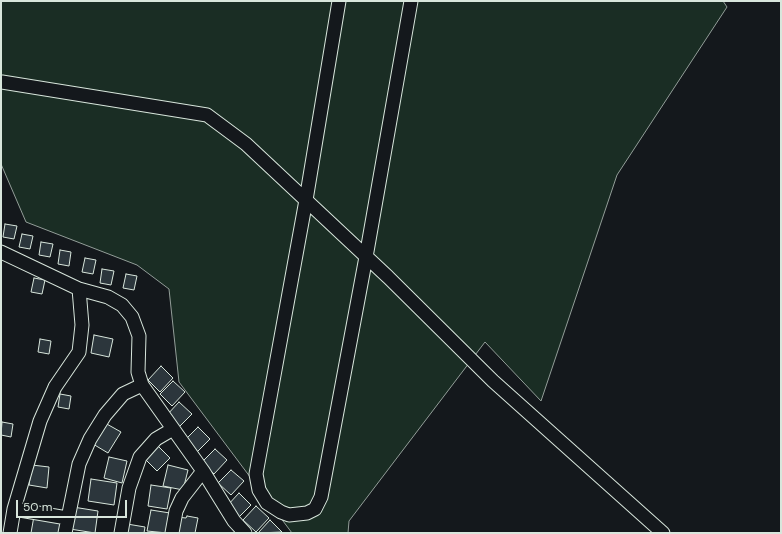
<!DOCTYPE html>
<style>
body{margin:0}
#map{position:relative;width:782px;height:534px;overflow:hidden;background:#14181c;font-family:"DM Sans",sans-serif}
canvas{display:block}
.frame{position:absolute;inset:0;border:2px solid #d8e6dc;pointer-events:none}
.scale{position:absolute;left:16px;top:500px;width:111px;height:18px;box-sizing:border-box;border:2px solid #d8e6dc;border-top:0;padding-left:5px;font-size:12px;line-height:14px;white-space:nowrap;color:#d8e6dc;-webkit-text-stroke:3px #14181c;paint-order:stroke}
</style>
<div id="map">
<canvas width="782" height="534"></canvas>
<div class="frame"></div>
<div class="scale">50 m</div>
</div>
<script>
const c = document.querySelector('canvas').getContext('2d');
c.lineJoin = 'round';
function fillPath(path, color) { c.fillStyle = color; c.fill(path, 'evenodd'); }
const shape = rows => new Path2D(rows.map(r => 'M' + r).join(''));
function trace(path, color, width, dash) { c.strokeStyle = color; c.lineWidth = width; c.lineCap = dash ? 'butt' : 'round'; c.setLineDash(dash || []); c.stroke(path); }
const green = shape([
 [1,1,723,1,727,7,617,175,541,401,485,342,349,521,348,533,292,533,179,382,169,289,137,265,26,222,1,164,1,1]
]);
fillPath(green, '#1a2d24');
trace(green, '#939e99', 1);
const building = shape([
 [5,224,17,226,14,239,3,237,5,224],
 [22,234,33,236,30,249,19,247,22,234],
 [41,242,53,244,50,257,39,255,41,242],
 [60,250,71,252,69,266,58,264,60,250],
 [85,258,96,260,93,274,82,272,85,258],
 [102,269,114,271,111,285,100,283,102,269],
 [126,274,137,276,134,290,123,288,126,274],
 [34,278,45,280,42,294,31,292,34,278],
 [94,335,113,339,109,357,91,353,94,335],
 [40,339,51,341,49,354,38,352,40,339],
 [161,366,173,378,160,392,148,380,161,366],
 [173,381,185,392,172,406,160,394,173,381],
 [60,394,71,396,69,409,58,407,60,394],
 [179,402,192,414,179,427,166,416,179,402],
 [2,422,13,424,11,437,1,435,2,422],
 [105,423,121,432,108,453,93,444,105,423],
 [198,427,210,439,197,452,185,440,198,427],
 [158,446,170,458,157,471,145,459,158,446],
 [215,449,227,460,214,474,202,462,215,449],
 [109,457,127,461,122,483,104,478,109,457],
 [32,465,49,467,47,488,29,485,32,465],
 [168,465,188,470,183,490,163,486,168,465],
 [231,470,244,481,231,495,218,483,231,470],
 [91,479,117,483,114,505,88,501,91,479],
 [151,485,171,488,167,509,148,506,151,485],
 [239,493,251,505,238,518,226,507,239,493],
 [256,506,269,518,256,532,243,520,256,506],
 [73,507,98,511,95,533,70,529,73,507],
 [151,510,170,513,167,533,147,531,151,510],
 [34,516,65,520,63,533,31,533,34,516],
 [187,516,198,518,195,533,174,533,177,517,186,518,187,516],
 [270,520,282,532,258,533,270,520],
 [127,524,145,527,144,533,125,533,127,524]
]);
fillPath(building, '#2c363c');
trace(building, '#d8e6dc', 1);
const street = shape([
 [339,1,306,200,256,474,259,490,267,503,281,512,289,515,307,513,315,509,321,497,366,257,411,1],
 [2,82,207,115,246,144,388,277,493,381,663,533],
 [1,252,79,289,108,297,122,305,132,317,139,336,138,372,142,385,203,471,234,521,245,533],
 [14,509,67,518],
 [10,533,14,509,40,421,55,387,79,352,82,325,79,289],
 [65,533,79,464,90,439,105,415,123,394,142,385],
 [121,533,129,488,140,457,156,439,173,429],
 [172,533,176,511,182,498,203,471]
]);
trace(street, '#d8e6dc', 15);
trace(street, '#14181c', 13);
</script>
